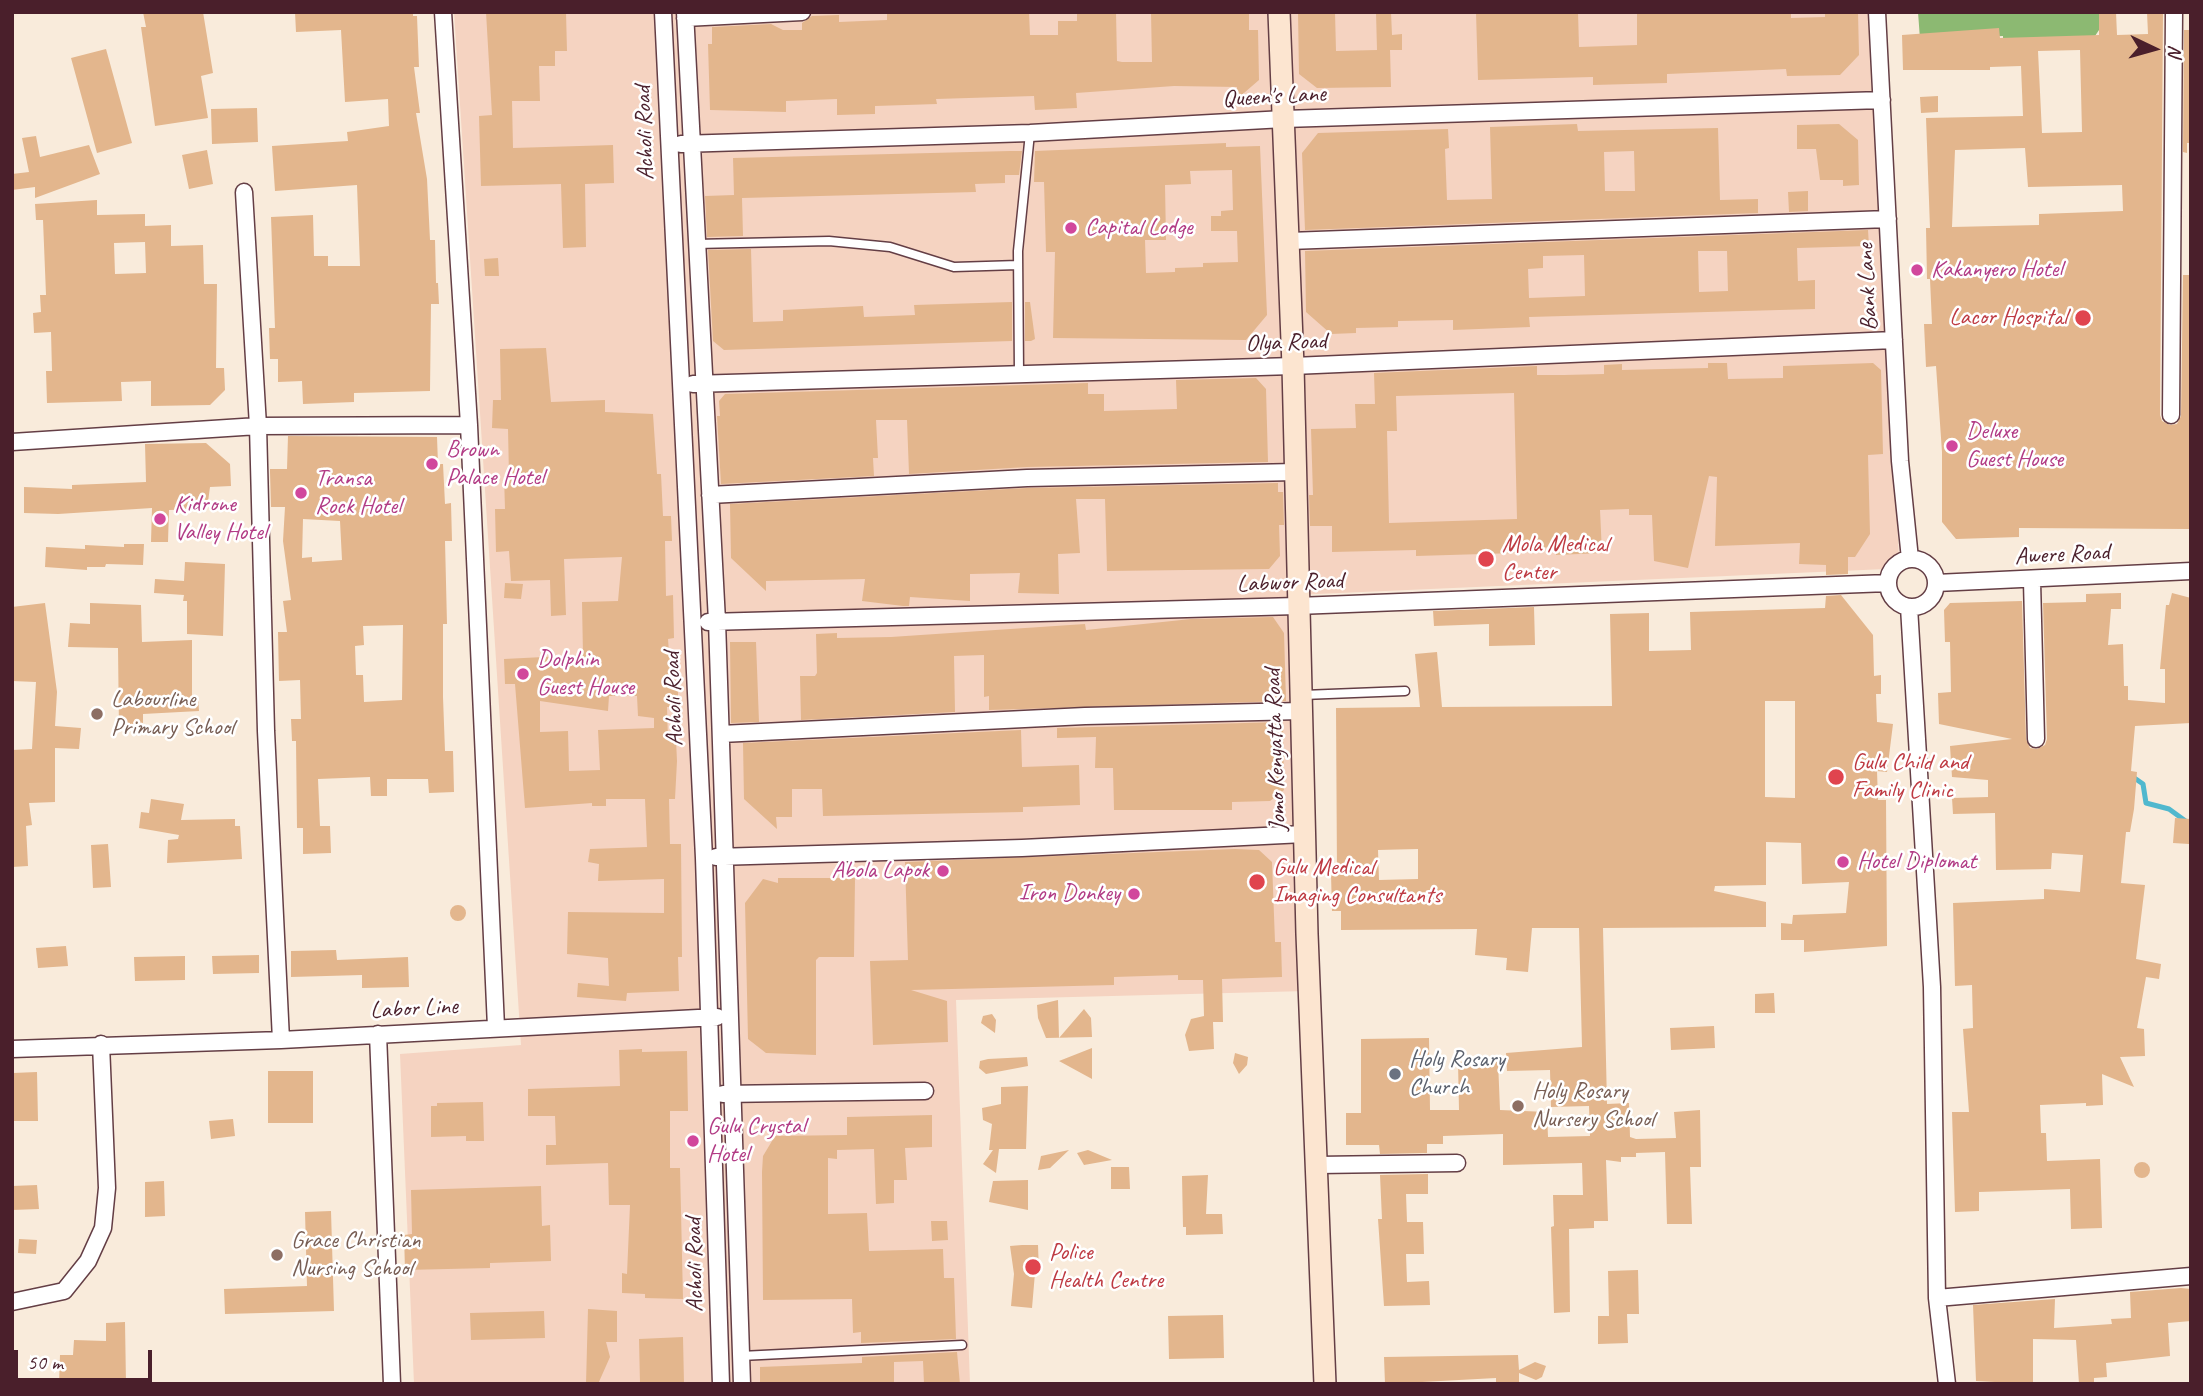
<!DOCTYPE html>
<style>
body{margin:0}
#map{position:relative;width:2203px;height:1396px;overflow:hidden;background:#f9ebdb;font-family:Caveat,sans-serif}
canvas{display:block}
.frame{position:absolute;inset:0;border:14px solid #4a1f2b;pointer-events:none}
.north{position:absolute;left:2119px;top:14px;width:70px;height:70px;-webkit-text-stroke:5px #fff;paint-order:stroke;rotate:95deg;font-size:19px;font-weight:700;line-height:28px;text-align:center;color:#4a1f2b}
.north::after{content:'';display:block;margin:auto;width:24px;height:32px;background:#4a1f2b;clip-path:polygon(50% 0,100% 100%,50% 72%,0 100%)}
.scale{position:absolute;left:14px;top:1350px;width:138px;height:32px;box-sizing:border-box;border:4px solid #4a1f2b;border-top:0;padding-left:9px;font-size:21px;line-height:24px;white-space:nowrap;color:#4a1f2b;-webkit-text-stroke:5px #fff;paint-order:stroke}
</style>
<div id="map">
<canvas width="2203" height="1396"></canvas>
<div class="frame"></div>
<div class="north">N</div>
<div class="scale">50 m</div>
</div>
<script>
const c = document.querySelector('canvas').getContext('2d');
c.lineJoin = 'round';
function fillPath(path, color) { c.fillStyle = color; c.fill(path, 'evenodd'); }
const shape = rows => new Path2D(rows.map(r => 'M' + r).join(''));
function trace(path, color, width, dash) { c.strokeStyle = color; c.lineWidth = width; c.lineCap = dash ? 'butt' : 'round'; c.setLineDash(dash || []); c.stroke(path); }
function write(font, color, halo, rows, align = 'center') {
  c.font = font + ' Caveat,sans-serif'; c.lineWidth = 5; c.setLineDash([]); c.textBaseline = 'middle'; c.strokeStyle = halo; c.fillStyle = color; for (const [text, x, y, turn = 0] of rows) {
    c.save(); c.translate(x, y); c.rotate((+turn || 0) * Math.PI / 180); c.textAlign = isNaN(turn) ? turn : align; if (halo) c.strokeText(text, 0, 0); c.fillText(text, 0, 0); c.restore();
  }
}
fillPath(shape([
 [454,12,1872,12,1899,559,1888,564,1886,569,1294,595,1307,991,956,1000,970,1384,414,1384,400,1054,521,1045]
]), '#f5d3c1');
fillPath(shape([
 [1918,12,2101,12,2101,27,2093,39,2003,43,2003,36,1920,39]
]), '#8cb972');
trace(shape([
 [2133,777,2143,784,2146,803,2169,809,2191,825]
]), '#50b8ce', 5);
fillPath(shape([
 [143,12,203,12,213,73,201,76,208,118,155,126,141,27,146,27],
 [295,12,413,12,413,16,417,16,419,67,414,67,420,113,416,113,427,179,430,240,435,240,436,283,438,283,439,304,431,304,430,391,354,393,354,402,303,404,302,381,278,382,278,359,270,359,269,328,275,328,271,217,313,215,314,256,328,256,328,266,360,266,357,185,275,191,272,146,348,141,347,132,389,126,388,99,345,102,341,30,296,32],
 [486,12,566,12,567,51,555,51,555,66,539,66,540,101,512,101,513,148,613,145,614,183,585,184,586,247,563,248,561,184,481,186,479,116,492,115],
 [887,12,1029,12,1030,35,1058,35,1058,21,1077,21,1077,12,1116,12,1117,61,1122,62,1152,62,1151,12,1249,12,1249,30,1258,30,1259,80,1237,99,1237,87,1174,86,1076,93,1077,108,1035,110,1034,96,936,99,937,104,875,106,875,114,837,115,837,99,786,101,786,112,710,110,708,44,712,44,712,27,771,24,783,30,802,30,802,23,812,16,839,15,839,22,887,20],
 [1298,12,1335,12,1336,51,1377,50,1376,12,1391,12,1392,35,1402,34,1402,50,1385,50,1390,50,1391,87,1317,88,1299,74],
 [1476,12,1578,12,1579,47,1637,45,1637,12,1791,12,1791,18,1825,17,1825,12,1858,12,1859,55,1840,75,1787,76,1786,69,1667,74,1667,83,1593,85,1593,77,1478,80],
 [2099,12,2116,12,2117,35,2148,34,2147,12,2163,12,2160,415,2162,421,2170,425,2177,424,2181,416,2183,275,2191,275,2189,529,2019,528,2019,537,1956,539,1942,522,1942,452,1936,366,1926,367,1924,324,1932,324,1930,279,1927,279,1926,228,1930,228,1926,118,2023,116,2021,66,1990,67,1990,70,1903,70,1902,35,1999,28,2000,38,2099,35],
 [2080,50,2082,132,2042,133,2038,51],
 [2025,148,2028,187,2122,185,2123,211,2039,214,2039,225,1952,227,1955,150],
 [2184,30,2191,30,2191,143,2187,143,2187,153,2183,152],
 [106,49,132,143,97,153,71,58],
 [1938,96,1938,112,1921,113,1920,97],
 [257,108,258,142,212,144,211,109],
 [1577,124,1578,131,1718,128,1720,200,1758,199,1758,213,1305,230,1302,153,1318,133,1448,129,1449,148,1445,149,1447,200,1492,199,1490,127],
 [1634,151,1635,191,1605,191,1604,152],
 [1839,124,1858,140,1859,185,1843,186,1843,180,1820,180,1816,149,1797,149,1797,125],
 [36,136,40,157,89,145,100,174,35,198,35,187,12,190,12,174,29,172,22,138],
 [1226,143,1226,147,1260,146,1267,315,1246,340,1053,338,1055,252,1046,252,1044,182,1034,182,1035,151],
 [1232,170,1233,210,1221,211,1221,216,1211,216,1211,231,1237,231,1238,262,1203,263,1203,267,1175,268,1175,272,1146,273,1145,240,1166,240,1165,185,1191,184,1190,171],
 [207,150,213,184,189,189,182,155],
 [1010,151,1022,151,1019,175,1005,175,1005,183,975,184,976,192,742,198,743,236,707,237,705,196,734,195,733,158],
 [1808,191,1808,211,1789,212,1788,192],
 [97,200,97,215,145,214,145,226,171,225,171,246,203,245,204,284,217,284,216,368,224,368,225,390,210,405,151,406,151,381,121,382,122,401,47,403,46,371,52,371,51,332,34,333,33,313,41,312,40,295,46,295,43,220,36,220,35,204],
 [145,242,146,273,115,274,114,243],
 [1868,230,1869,246,1797,248,1798,281,1815,280,1815,309,1529,317,1530,327,1453,330,1453,320,1398,321,1398,327,1356,328,1356,333,1331,334,1306,312,1305,251],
 [1698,251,1727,251,1728,291,1699,292],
 [1584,255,1585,296,1529,298,1528,269,1543,268,1543,256],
 [751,249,753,322,783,321,783,310,863,306,864,317,915,315,914,305,1012,302,1012,341,724,350,713,341,708,250],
 [498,258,499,276,485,276,484,259],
 [1025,302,1030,302,1035,339,1031,341,1025,341],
 [546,348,551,402,605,400,605,412,653,414,657,474,661,474,663,516,671,516,672,541,665,541,666,596,673,595,674,638,668,639,671,680,678,680,678,707,667,707,668,740,676,740,677,761,675,799,669,799,670,844,681,844,682,957,678,957,679,991,627,993,626,1001,577,997,578,983,609,986,608,958,567,954,568,912,664,913,664,879,598,881,599,864,588,862,590,849,647,847,645,799,606,799,606,806,592,806,592,803,525,808,515,684,505,684,504,659,583,655,582,602,618,601,622,557,564,559,566,615,551,616,550,580,511,581,509,551,496,552,495,509,505,509,504,476,509,476,508,429,492,428,493,400,501,400,500,349],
 [609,696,637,696,638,716,654,718,654,728,598,730,600,770,569,771,568,731,540,732,540,701,608,711],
 [1708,363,1727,363,1728,379,1783,378,1783,366,1873,363,1881,370,1883,454,1868,455,1870,534,1855,557,1848,557,1848,574,1826,575,1826,565,1799,564,1800,543,1715,546,1717,477,1709,476,1688,568,1654,561,1652,515,1629,515,1629,509,1600,510,1602,553,1556,555,1556,547,1515,549,1516,553,1416,556,1416,550,1332,552,1332,526,1310,526,1309,495,1313,495,1311,429,1356,428,1355,404,1375,404,1374,373,1537,366,1537,375,1564,375,1604,374,1604,365,1622,364,1622,370,1708,368],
 [1514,393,1517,519,1389,523,1387,431,1397,431,1396,396],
 [1256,378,1266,389,1268,462,1027,467,909,474,907,420,876,420,878,458,873,458,874,476,721,484,717,416,720,416,719,401,725,394,1088,383,1088,394,1104,394,1104,411,1177,409,1176,380],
 [288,436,437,437,438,464,443,464,445,504,451,503,452,541,445,541,447,624,443,624,443,697,445,751,453,751,454,792,429,793,428,779,387,779,387,796,371,796,370,777,318,779,320,826,330,826,331,853,303,854,303,828,297,828,296,741,292,741,291,719,301,719,300,680,279,681,278,632,287,632,283,601,291,600,283,541,285,507,271,507,270,472,270,469,287,469],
 [303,519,340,521,342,560,312,562,312,557,302,558],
 [403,625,402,700,364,702,363,675,356,675,355,646,364,645,363,626],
 [206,443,230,464,231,486,210,487,207,509,169,510,168,542,151,542,152,508,58,514,24,513,24,487,72,489,72,485,146,482,145,444],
 [1278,483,1278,492,1283,492,1284,525,1279,525,1280,556,1269,569,1107,571,1105,499,1076,499,1080,553,1058,554,1059,594,1018,593,1020,573,970,574,970,601,910,597,909,606,903,606,862,601,865,579,766,581,766,591,731,558,730,504,1027,488],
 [124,544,144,544,143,565,106,564,105,567,87,567,87,570,45,567,46,547,85,549,85,545,124,547],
 [185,562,225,564,223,636,187,634,187,601,183,601,184,595,154,593,155,579,184,581],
 [505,583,523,584,521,599,504,598],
 [2121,593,2121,609,2111,609,2108,645,2123,644,2124,686,2128,686,2128,700,2165,703,2165,669,2160,669,2166,605,2169,605,2172,593,2191,598,2191,723,2135,726,2131,771,2137,772,2134,809,2130,832,2126,832,2121,883,2145,885,2136,959,2161,964,2159,979,2146,977,2137,1028,2144,1029,2145,1056,2120,1057,2134,1087,2102,1074,2103,1105,2086,1106,2086,1103,2040,1105,2041,1133,2046,1133,2047,1161,2100,1159,2102,1228,2071,1229,2070,1189,1979,1192,1979,1211,1955,1212,1952,1112,1969,1112,1963,1029,1973,1028,1972,985,1955,986,1953,903,2044,899,2044,889,2080,892,2083,855,2052,853,2051,869,1996,870,1995,813,1953,814,1952,798,1988,797,1988,780,1952,777,1950,746,2012,739,1939,724,1938,693,1951,692,1950,642,1945,642,1944,610,1950,603,2022,601,2026,739,2030,748,2037,749,2045,745,2047,739,2043,603,2086,602,2086,594],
 [1841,595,1873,635,1874,676,1881,675,1881,694,1876,694,1877,722,1893,724,1887,772,1877,771,1878,800,1886,800,1887,946,1804,952,1804,940,1781,940,1781,923,1792,924,1793,915,1846,913,1849,882,1802,884,1801,843,1766,842,1766,885,1715,886,1714,891,1766,902,1766,927,1603,928,1607,1104,1629,1103,1630,1137,1636,1139,1676,1138,1674,1112,1700,1110,1701,1167,1690,1167,1692,1224,1667,1224,1665,1152,1636,1153,1636,1157,1621,1157,1621,1162,1606,1160,1608,1221,1594,1221,1594,1228,1569,1229,1570,1312,1554,1313,1551,1227,1554,1226,1553,1195,1583,1195,1582,1163,1503,1165,1503,1134,1443,1136,1443,1144,1427,1144,1427,1153,1380,1154,1379,1145,1346,1145,1346,1113,1361,1113,1361,1039,1429,1038,1430,1110,1459,1110,1458,1062,1498,1061,1500,1110,1547,1112,1548,1137,1590,1136,1589,1106,1551,1107,1550,1070,1507,1071,1506,1053,1582,1047,1579,928,1532,928,1528,972,1506,970,1507,958,1475,955,1477,929,1341,930,1341,911,1332,911,1331,874,1337,874,1336,708,1420,707,1415,654,1437,652,1442,707,1612,706,1610,614,1649,613,1649,651,1691,650,1690,612,1825,608,1826,596],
 [1765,701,1795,701,1795,798,1765,797],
 [1418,849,1418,879,1379,880,1378,850],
 [45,603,57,692,55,726,81,728,79,749,55,748,55,802,29,803,32,825,26,826,28,866,12,867,12,750,32,749,36,682,12,681,12,607],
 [90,603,141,605,142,642,192,640,192,697,198,697,199,711,143,714,143,729,119,730,118,648,68,647,70,623,90,624],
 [1534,607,1535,645,1489,646,1489,624,1434,626,1433,611],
 [1273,617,1284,633,1286,701,989,710,989,696,984,697,984,655,954,656,955,712,801,720,800,676,815,676,817,673,816,634,837,633,837,638,891,637,1085,624,1086,630,1191,619],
 [730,642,756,642,759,722,731,723],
 [1283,722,1284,790,1270,801,1232,802,1232,810,1114,810,1113,768,1095,768,1096,737,1057,738,1057,728],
 [1021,730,1022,767,1079,765,1080,805,1023,807,1023,812,823,816,822,789,792,789,792,817,776,817,777,829,744,799,743,743],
 [151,799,184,804,181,820,235,819,235,826,240,826,242,859,167,863,168,840,178,839,179,835,139,828,141,812,149,813],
 [2175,818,2191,819,2189,844,2173,843],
 [108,844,111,887,93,888,91,845],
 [1235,849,1259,850,1272,862,1275,942,1281,942,1282,977,1222,979,1223,1022,1213,1022,1214,1049,1189,1051,1185,1035,1191,1019,1204,1016,1203,980,1178,980,1178,975,1114,977,1114,985,911,990,947,1001,948,1042,873,1045,870,961,908,960,905,862],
 [778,878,855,878,854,957,819,957,816,960,816,1055,766,1053,748,1039,745,903,763,879,778,883],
 '450 913a8 8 0 1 1 16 0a8 8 0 1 1-16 0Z',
 [66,946,68,966,38,968,36,948],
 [336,950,337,960,408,957,409,987,362,988,362,975,291,977,291,951],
 [259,955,259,973,213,974,212,956],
 [185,956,185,980,135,981,134,957],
 [1774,993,1775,1013,1755,1013,1755,994],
 [1058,1000,1059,1038,1084,1009,1091,1018,1092,1037,1046,1038,1038,1018,1037,1005],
 [992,1014,996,1020,995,1033,981,1023,983,1016],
 [1714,1026,1715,1048,1671,1050,1670,1028],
 [1092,1048,1092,1079,1059,1061],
 [642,1049,642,1052,687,1051,688,1111,670,1111,670,1168,680,1168,683,1299,645,1298,645,1294,622,1293,622,1273,627,1274,630,1205,609,1205,608,1163,546,1165,546,1145,556,1145,555,1116,528,1116,528,1089,620,1086,619,1050],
 [1235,1053,1248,1057,1247,1065,1239,1074,1233,1063],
 [1027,1057,1028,1066,986,1074,979,1068,980,1061,988,1059],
 [268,1071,313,1071,313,1123,268,1123],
 [37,1072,38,1121,14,1121,13,1073],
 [1028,1086,1026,1149,999,1149,996,1173,983,1164,993,1150,989,1150,992,1124,983,1120,982,1108,1001,1104,1001,1087],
 [483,1102,484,1141,466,1141,466,1136,431,1137,431,1106,437,1106,437,1103],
 [932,1115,932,1147,905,1148,907,1180,894,1180,894,1203,876,1204,874,1149,837,1150,837,1159,828,1158,828,1214,867,1213,869,1251,943,1249,944,1278,954,1278,956,1339,861,1343,861,1332,853,1333,852,1299,763,1300,762,1172,763,1156,775,1136,847,1135,847,1117],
 [233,1119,235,1136,211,1139,209,1121],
 [1069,1150,1050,1168,1038,1170,1041,1156],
 [1088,1150,1112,1160,1084,1165,1077,1153],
 '2134 1170a8 8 0 1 1 16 0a8 8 0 1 1-16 0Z',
 [1111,1167,1129,1167,1130,1189,1111,1189],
 [1428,1174,1428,1194,1406,1194,1407,1222,1423,1222,1424,1254,1406,1254,1407,1282,1429,1281,1430,1305,1384,1306,1378,1219,1382,1219,1380,1175],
 [1208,1175,1206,1214,1222,1214,1223,1234,1186,1235,1186,1227,1183,1227,1182,1176],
 [1028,1180,1028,1210,989,1202,993,1181],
 [164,1181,165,1216,145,1217,145,1182],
 [37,1185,39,1209,12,1210,12,1186],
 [541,1186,542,1226,550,1225,551,1261,490,1263,490,1268,405,1270,404,1235,412,1234,411,1190],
 [331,1211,334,1311,225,1314,224,1289,307,1286,305,1212],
 [931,1221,947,1221,948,1240,932,1241],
 [19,1239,37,1240,36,1254,18,1253],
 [1022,1245,1038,1245,1039,1273,1035,1273,1032,1308,1011,1306,1014,1274,1010,1246],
 [1638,1270,1639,1314,1627,1314,1628,1343,1598,1344,1598,1316,1609,1316,1608,1271],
 [2181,1288,2191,1289,2191,1321,2168,1323,2170,1356,2106,1363,2107,1377,2094,1378,2094,1384,2079,1384,2076,1340,2033,1339,2033,1384,1976,1381,1973,1305,2055,1299,2054,1328,2112,1324,2111,1319,2131,1318,2130,1292],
 [588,1309,617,1311,617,1342,606,1342,610,1357,598,1384,586,1384],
 [544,1311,545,1338,471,1340,470,1313],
 [1223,1315,1224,1358,1169,1359,1168,1316],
 [125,1322,126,1384,59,1384,60,1355,73,1355,74,1340,106,1341,106,1323],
 [683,1337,684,1384,640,1384,639,1339],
 [957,1352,960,1384,924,1384,923,1361,894,1362,894,1384,760,1384,760,1367,862,1363,862,1357],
 [1518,1355,1519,1370,1535,1362,1546,1366,1542,1377,1536,1380,1519,1373,1519,1384,1496,1384,1496,1378,1385,1384,1384,1357]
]), '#e3b68d');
const service = shape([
 [696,244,829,241,890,247,954,267,1018,265],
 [1019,373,1018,251,1030,133],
 [1303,695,1405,691],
 [741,1356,962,1345]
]);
const minor = shape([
 [443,12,469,425,496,1027],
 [663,12,704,858,721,1384],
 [685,12,717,621,742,1384],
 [1877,12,1900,461,1910,559],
 [685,18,802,12],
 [681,144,1030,133,1284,119,1882,100],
 [244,192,258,426,266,731,281,1040],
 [1289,241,1888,219],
 [693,384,1293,366,1894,340],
 [2171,415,2174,12],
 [12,442,258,426,469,425],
 [710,495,1027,478,1295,472],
 '1888 583a24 24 0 1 1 48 0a24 24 0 1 1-48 0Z',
 [2032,581,2036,739],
 [1936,583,2191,571],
 [1909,607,1932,987,1937,1298,1947,1384],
 [708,622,1297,606,1888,583],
 [721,734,1085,716,1302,711],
 [716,857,1022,848,1304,834],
 [378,1034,392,1384],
 [12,1049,281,1040,717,1017],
 [723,1094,925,1091],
 [1318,1165,1457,1163],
 [1937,1298,2191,1276],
 [12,1302,64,1291,88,1261,103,1228,107,1188,101,1044]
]);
const secondary = shape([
 [1279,12,1293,366,1307,934,1325,1384]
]);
trace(service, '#643e45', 11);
trace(minor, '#643e45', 19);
trace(secondary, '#643e45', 24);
trace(service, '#fff', 8);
trace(minor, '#fff', 16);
trace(secondary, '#fce5d0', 21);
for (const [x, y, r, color] of [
 [1071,228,7,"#d1479c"],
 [1917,270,7,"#d1479c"],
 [2083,318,9,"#e0444e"],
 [1952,446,7,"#d1479c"],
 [432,464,7,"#d1479c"],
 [301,493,7,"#d1479c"],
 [160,519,7,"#d1479c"],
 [1486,559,9,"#e0444e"],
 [523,674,7,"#d1479c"],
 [97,714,7,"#8d6e63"],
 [1836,777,9,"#e0444e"],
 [1843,862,7,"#d1479c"],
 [943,871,7,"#d1479c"],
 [1257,882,9,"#e0444e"],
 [1134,894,7,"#d1479c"],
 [1395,1074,7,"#6b7280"],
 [1518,1106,7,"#8d6e63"],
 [693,1141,7,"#d1479c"],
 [277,1255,7,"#8d6e63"],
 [1033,1267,9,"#e0444e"]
]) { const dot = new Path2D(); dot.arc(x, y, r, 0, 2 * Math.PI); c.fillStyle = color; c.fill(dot); trace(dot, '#fff', 2.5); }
write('24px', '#4a1f2b', '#fff', [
 ["Queen's Lane",1274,97,-3],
 ["Acholi Road",645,133,-92],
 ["Bank Lane",1868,287,-93],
 ["Olya Road",1286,343,-2],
 ["Awere Road",2062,555,-3],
 ["Labwor Road",1290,583,-2],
 ["Acholi Road",674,699,-92],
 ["Jomo Kenyatta Road",1276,750,-92],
 ["Labor Line",414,1009,-3],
 ["Acholi Road",695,1265,-91]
]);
write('24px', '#b23c85', '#fff', [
 ["Capital Lodge",1085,228],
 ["Kakanyero Hotel",1931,270],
 ["Deluxe",1966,432],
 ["Guest House",1966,460],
 ["Brown",446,450],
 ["Palace Hotel",446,478],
 ["Transa",315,479],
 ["Rock Hotel",315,507],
 ["Kidrone",174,505],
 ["Valley Hotel",174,533],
 ["Dolphin",537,660],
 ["Guest House",537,688],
 ["Hotel Diplomat",1857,862],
 ["Abola Lapok",929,871,"right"],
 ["Iron Donkey",1120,894,"right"],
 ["Gulu Crystal",707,1127],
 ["Hotel",707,1155]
], 'left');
write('24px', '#be3a42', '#fff', [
 ["Lacor Hospital",2067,318,"right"],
 ["Mola Medical",1502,545],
 ["Center",1502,573],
 ["Gulu Child and",1852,763],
 ["Family Clinic",1852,791],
 ["Gulu Medical",1273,868],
 ["Imaging Consultants",1273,896],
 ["Police",1049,1253],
 ["Health Centre",1049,1281]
], 'left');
write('24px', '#785e54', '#fff', [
 ["Labourline",111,700],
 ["Primary School",111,728],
 ["Holy Rosary",1532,1092],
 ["Nursery School",1532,1120],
 ["Grace Christian",291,1241],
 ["Nursing School",291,1269]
], 'left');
write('24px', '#5b616d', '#fff', [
 ["Holy Rosary",1409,1060],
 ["Church",1409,1088]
], 'left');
</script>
